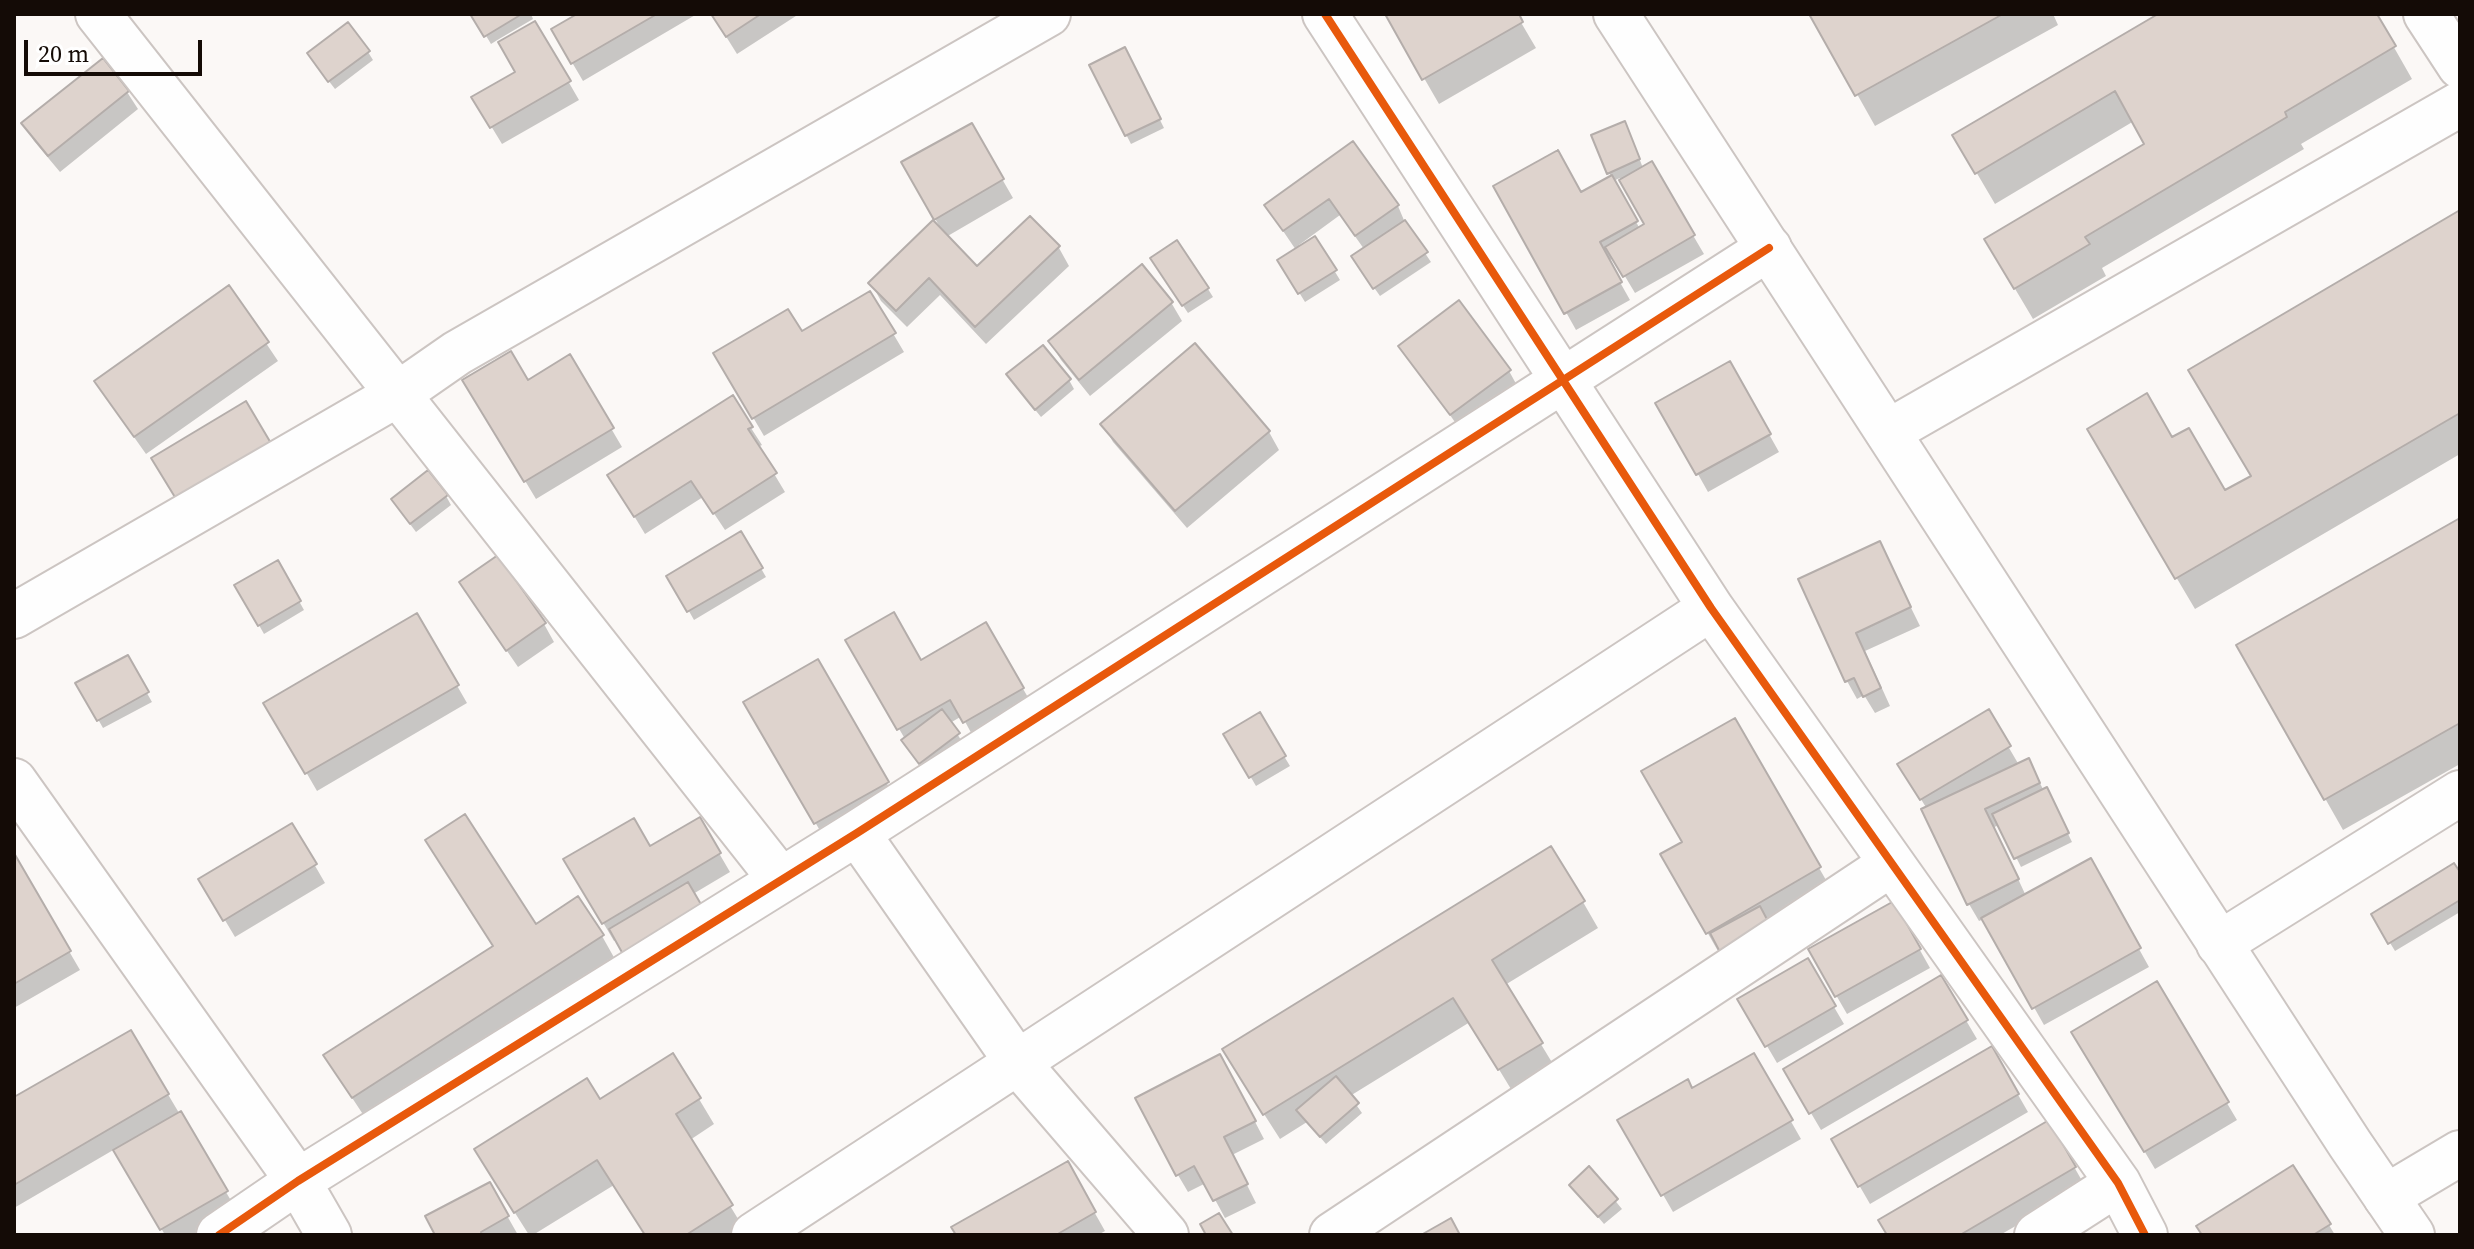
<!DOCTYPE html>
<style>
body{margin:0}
#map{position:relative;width:2474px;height:1249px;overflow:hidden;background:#fbf8f6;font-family:"Source Serif 4",serif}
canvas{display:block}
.frame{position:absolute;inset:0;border:16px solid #140b06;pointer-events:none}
.scale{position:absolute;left:24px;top:40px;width:178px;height:36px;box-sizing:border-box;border:4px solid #140b06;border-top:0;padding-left:10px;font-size:24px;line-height:28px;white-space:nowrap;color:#140b06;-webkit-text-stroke:6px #fff;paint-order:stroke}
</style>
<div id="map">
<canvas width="2474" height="1249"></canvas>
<div class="frame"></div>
<div class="scale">20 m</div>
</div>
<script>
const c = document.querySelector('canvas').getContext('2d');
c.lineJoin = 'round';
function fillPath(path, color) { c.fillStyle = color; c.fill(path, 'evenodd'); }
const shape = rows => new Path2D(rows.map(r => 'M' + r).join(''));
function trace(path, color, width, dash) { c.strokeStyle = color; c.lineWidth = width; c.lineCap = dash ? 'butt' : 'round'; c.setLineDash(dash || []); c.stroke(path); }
fillPath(shape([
 [473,14,531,14,533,19,499,39,501,42,535,24,579,100,502,144,474,98,518,72,499,39,491,44],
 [581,14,697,14,583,81,553,30],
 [712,14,799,14,737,54],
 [1387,14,1516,14,1536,48,1439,104],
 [1812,14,2053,14,2058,25,1875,126],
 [2162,14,2375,14,2412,79,2301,144,2304,149,2102,268,2106,276,2033,319,1986,240,2147,144,2134,121,1995,204,1955,136],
 [368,52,373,60,335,89,314,62],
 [1129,58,1164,128,1131,144,1091,66],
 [127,92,138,109,60,172,34,141,24,124],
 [971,125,1013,198,946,237,977,269,1030,218,1059,248,1069,266,986,344,940,295,907,327,881,301,871,283,942,231,904,163],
 [1629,132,1643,168,1651,164,1704,254,1635,293,1614,258,1608,261,1630,300,1576,330,1496,187,1581,194,1612,178,1609,173],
 [1620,178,1647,225,1640,229,1613,181],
 [1353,144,1398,206,1406,225,1431,262,1380,296,1358,265,1364,249,1340,215,1299,245,1301,247,1315,239,1340,280,1305,302,1279,260,1296,250,1266,206],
 [2460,212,2460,454,2195,609,2089,430,2172,440,2224,493,2253,477],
 [1142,267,1172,304,1182,321,1090,396,1061,360,1050,342],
 [1157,267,1208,289,1213,297,1188,313],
 [229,288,278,361,146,454,107,399],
 [869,293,904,352,764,436,716,354,801,334],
 [1401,346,1509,371,1519,389,1462,432],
 [569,357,622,447,536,499,465,381,528,382],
 [1729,363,1779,452,1708,492,1658,403],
 [1069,380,1074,389,1041,417,1014,384],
 [1103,424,1269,432,1279,450,1187,528,1113,442],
 [751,428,762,445,758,447,785,492,725,530,703,497,645,534,610,476],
 [446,496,451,505,416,532,398,508],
 [2460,520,2460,764,2343,830,2238,645],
 [741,534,766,577,694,620,669,576],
 [1879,543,1920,626,1865,651,1890,706,1875,713,1864,695,1857,699,1847,681,1801,580],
 [277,562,304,610,264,634,237,586],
 [472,600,544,624,554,642,518,667],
 [417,616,467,703,317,791,266,703],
 [986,625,1033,706,975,740,962,716,950,723,963,743,925,771,908,749,905,739,848,641,920,663],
 [127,658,152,702,103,728,78,684],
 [817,662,897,801,826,841,746,703],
 [1988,712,2019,765,2028,760,2044,791,2051,799,2072,842,2021,867,2000,825,1994,827,2026,896,2090,861,2149,967,2044,1025,1984,919,1979,921,1969,904,1927,809,1900,765],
 [1259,715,1290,766,1256,786,1226,735],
 [1734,720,1834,894,1722,958,1663,855,1685,842],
 [699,819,730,872,614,941,566,860,650,849],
 [292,826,325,883,235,937,201,880],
 [14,857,80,970,14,1008],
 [2460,876,2460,912,2395,951,2373,915],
 [1583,902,1598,928,1505,985,1556,1069,1514,1094,1470,1022,1350,1096,1362,1113,1326,1144,1307,1122,1280,1139,1239,1075],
 [1894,904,1930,968,1847,1014,1810,950],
 [535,927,602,936,616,961,368,1122,341,1081],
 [1807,961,1844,1024,1777,1063,1740,1000],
 [1941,978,1977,1039,1821,1130,1785,1069],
 [2156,984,2237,1120,2155,1169,2074,1033],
 [131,1032,236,1209,192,1235,165,1235,115,1149,14,1208,14,1100],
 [1991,1048,2028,1112,1870,1204,1833,1140],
 [1753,1055,1801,1139,1673,1212,1620,1120,1692,1090],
 [1230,1074,1264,1139,1232,1155,1256,1203,1225,1218,1206,1183,1188,1192,1178,1175],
 [699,1099,714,1124,690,1140,746,1232,741,1235,646,1235,614,1185,533,1235,529,1235,491,1175,599,1102],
 [2049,1123,2085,1186,2000,1235,1889,1235],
 [1067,1164,1105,1231,1098,1235,958,1235],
 [1589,1169,1622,1209,1604,1224,1571,1185],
 [489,1184,518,1235,438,1235],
 [2329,1225,2335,1235,2204,1235]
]), '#0003');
const building = shape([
 [470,14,522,14,484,37,470,14],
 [577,14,657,14,571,64,551,29,577,14],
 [711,14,761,14,726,37,711,14],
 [1385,14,1519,14,1523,22,1422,80,1385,14],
 [1809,14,2003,14,1855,96,1809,14],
 [2158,14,2377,14,2396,46,2285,112,2287,117,2085,237,2090,244,2014,289,1984,239,2144,144,2115,91,1975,174,1952,135,2158,14],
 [535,21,571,81,490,128,471,97,515,72,498,42,535,21],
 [348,22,370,51,328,82,307,53,348,22],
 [1125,47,1161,119,1125,136,1089,65,1125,47],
 [103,58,129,91,48,156,21,123,103,58],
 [1625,121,1640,159,1607,174,1591,135,1625,121],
 [972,123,1004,179,934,220,901,162,972,123],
 [1353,141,1399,205,1355,236,1329,199,1283,231,1264,205,1353,141],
 [1558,150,1581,192,1612,175,1638,221,1600,242,1622,282,1564,314,1493,186,1558,150],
 [1652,161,1695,235,1623,277,1605,247,1644,224,1619,180,1652,161],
 [2460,210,2460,413,2175,579,2087,429,2147,393,2172,437,2189,428,2225,490,2251,476,2188,370,2460,210],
 [1030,216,1060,246,975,327,929,278,896,311,868,283,933,220,977,266,1030,216],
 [1405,220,1428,252,1373,289,1351,256,1405,220],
 [1315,236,1337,270,1298,294,1277,260,1315,236],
 [1177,240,1209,288,1182,306,1150,258,1177,240],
 [1142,264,1173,302,1079,380,1048,341,1142,264],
 [229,285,269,342,134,437,94,381,229,285],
 [870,291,896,333,752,419,713,353,788,309,802,331,870,291],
 [1459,300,1511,370,1450,415,1398,346,1459,300],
 [1195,343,1270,431,1175,511,1100,424,1195,343],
 [1043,345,1071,379,1035,410,1006,374,1043,345],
 [511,351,528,380,570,354,614,428,524,482,462,380,511,351],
 [1730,361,1771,434,1696,475,1655,403,1730,361],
 [733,395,753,427,748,429,777,473,713,514,691,481,634,517,607,475,733,395],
 [246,401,275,450,181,507,151,458,246,401],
 [428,470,448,495,410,524,391,499,428,470],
 [2460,518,2460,723,2324,800,2236,645,2460,518],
 [741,531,763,568,687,612,666,576,741,531],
 [1880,541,1911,607,1856,633,1881,688,1863,697,1854,678,1845,682,1798,579,1880,541],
 [498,555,546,623,506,651,459,582,498,555],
 [278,560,301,601,258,626,234,585,278,560],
 [894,612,921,660,986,622,1024,688,963,723,950,700,897,730,845,640,894,612],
 [417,613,459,685,305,774,263,703,417,613],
 [128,655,149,692,97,721,75,683,128,655],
 [818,659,889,782,814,824,743,702,818,659],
 [942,709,960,733,919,764,901,740,942,709],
 [1989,709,2011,746,1920,800,1897,764,1989,709],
 [1260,712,1286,756,1249,778,1223,734,1260,712],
 [1735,718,1821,867,1706,934,1660,854,1682,842,1641,771,1735,718],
 [2029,758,2040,783,1985,809,2019,879,1967,905,1921,809,2029,758],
 [2047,787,2069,833,2014,859,1992,814,2047,787],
 [465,814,536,924,578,896,604,935,352,1098,323,1055,493,946,425,840,465,814],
 [700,817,721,853,602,924,563,859,634,818,650,846,700,817],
 [292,823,317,864,223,921,198,879,292,823],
 [1551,846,1585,901,1492,960,1543,1043,1498,1070,1453,998,1263,1115,1222,1049,1551,846],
 [14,853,71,951,14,984,14,853],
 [2091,858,2141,948,2032,1009,1981,918,2091,858],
 [2454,863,2460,872,2460,900,2388,944,2371,914,2454,863],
 [688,882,709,918,629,965,609,929,688,882],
 [1894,901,1921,949,1835,997,1808,949,1894,901],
 [1760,906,1771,927,1721,954,1710,933,1760,906],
 [1808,958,1836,1006,1765,1047,1737,999,1808,958],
 [1941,975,1968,1020,1809,1114,1783,1069,1941,975],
 [2157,981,2229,1102,2144,1152,2071,1032,2157,981],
 [131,1030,169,1094,14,1185,14,1097,131,1030],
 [1992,1046,2019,1094,1858,1187,1831,1139,1992,1046],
 [673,1053,701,1098,676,1114,733,1205,686,1235,645,1235,597,1160,514,1213,474,1149,587,1078,600,1099,673,1053],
 [1754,1053,1793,1120,1661,1196,1617,1120,1688,1079,1692,1088,1754,1053],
 [1220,1054,1256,1121,1224,1137,1248,1184,1213,1201,1194,1166,1176,1176,1135,1098,1220,1054],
 [1336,1076,1359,1103,1320,1137,1296,1110,1336,1076],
 [181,1111,228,1191,160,1230,113,1150,181,1111],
 [2049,1120,2076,1167,1960,1235,1887,1235,1878,1220,2049,1120],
 [1068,1161,1096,1212,1056,1235,956,1235,951,1227,1068,1161],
 [2293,1165,2331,1224,2313,1235,2202,1235,2196,1226,2293,1165],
 [1589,1166,1618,1199,1598,1217,1569,1185,1589,1166],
 [490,1182,509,1216,481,1232,482,1235,435,1235,425,1216,490,1182],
 [1219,1213,1233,1235,1206,1235,1200,1224,1219,1213],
 [1451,1218,1460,1235,1421,1235,1451,1218]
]);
fillPath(building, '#ded3cd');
trace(building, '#b4adaa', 2);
const street = shape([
 [98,14,781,880],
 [1325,14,1711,608,2118,1183,2145,1235],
 [2426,14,2460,66],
 [1888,432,2460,104],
 [14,616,398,394,457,353,1048,14],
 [14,781,298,1181,329,1235],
 [857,833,1017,1062,1166,1235],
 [2219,944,2460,793],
 [2386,1197,2460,1153],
 [219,1235,298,1181,857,833,1769,248],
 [754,1235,1711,608],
 [1332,1235,1891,864],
 [2037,1235,2118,1183]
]);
const secondary = shape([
 [1616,14,2350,1144,2412,1235]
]);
trace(street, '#ccc5c2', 48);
trace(secondary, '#ccc5c2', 48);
trace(street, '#fefefe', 44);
trace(secondary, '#fefefe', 44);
trace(shape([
 [1325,14,1711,608,2118,1183,2145,1235],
 [219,1235,298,1181,857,833,1769,248]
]), '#e8590c', 8);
</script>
